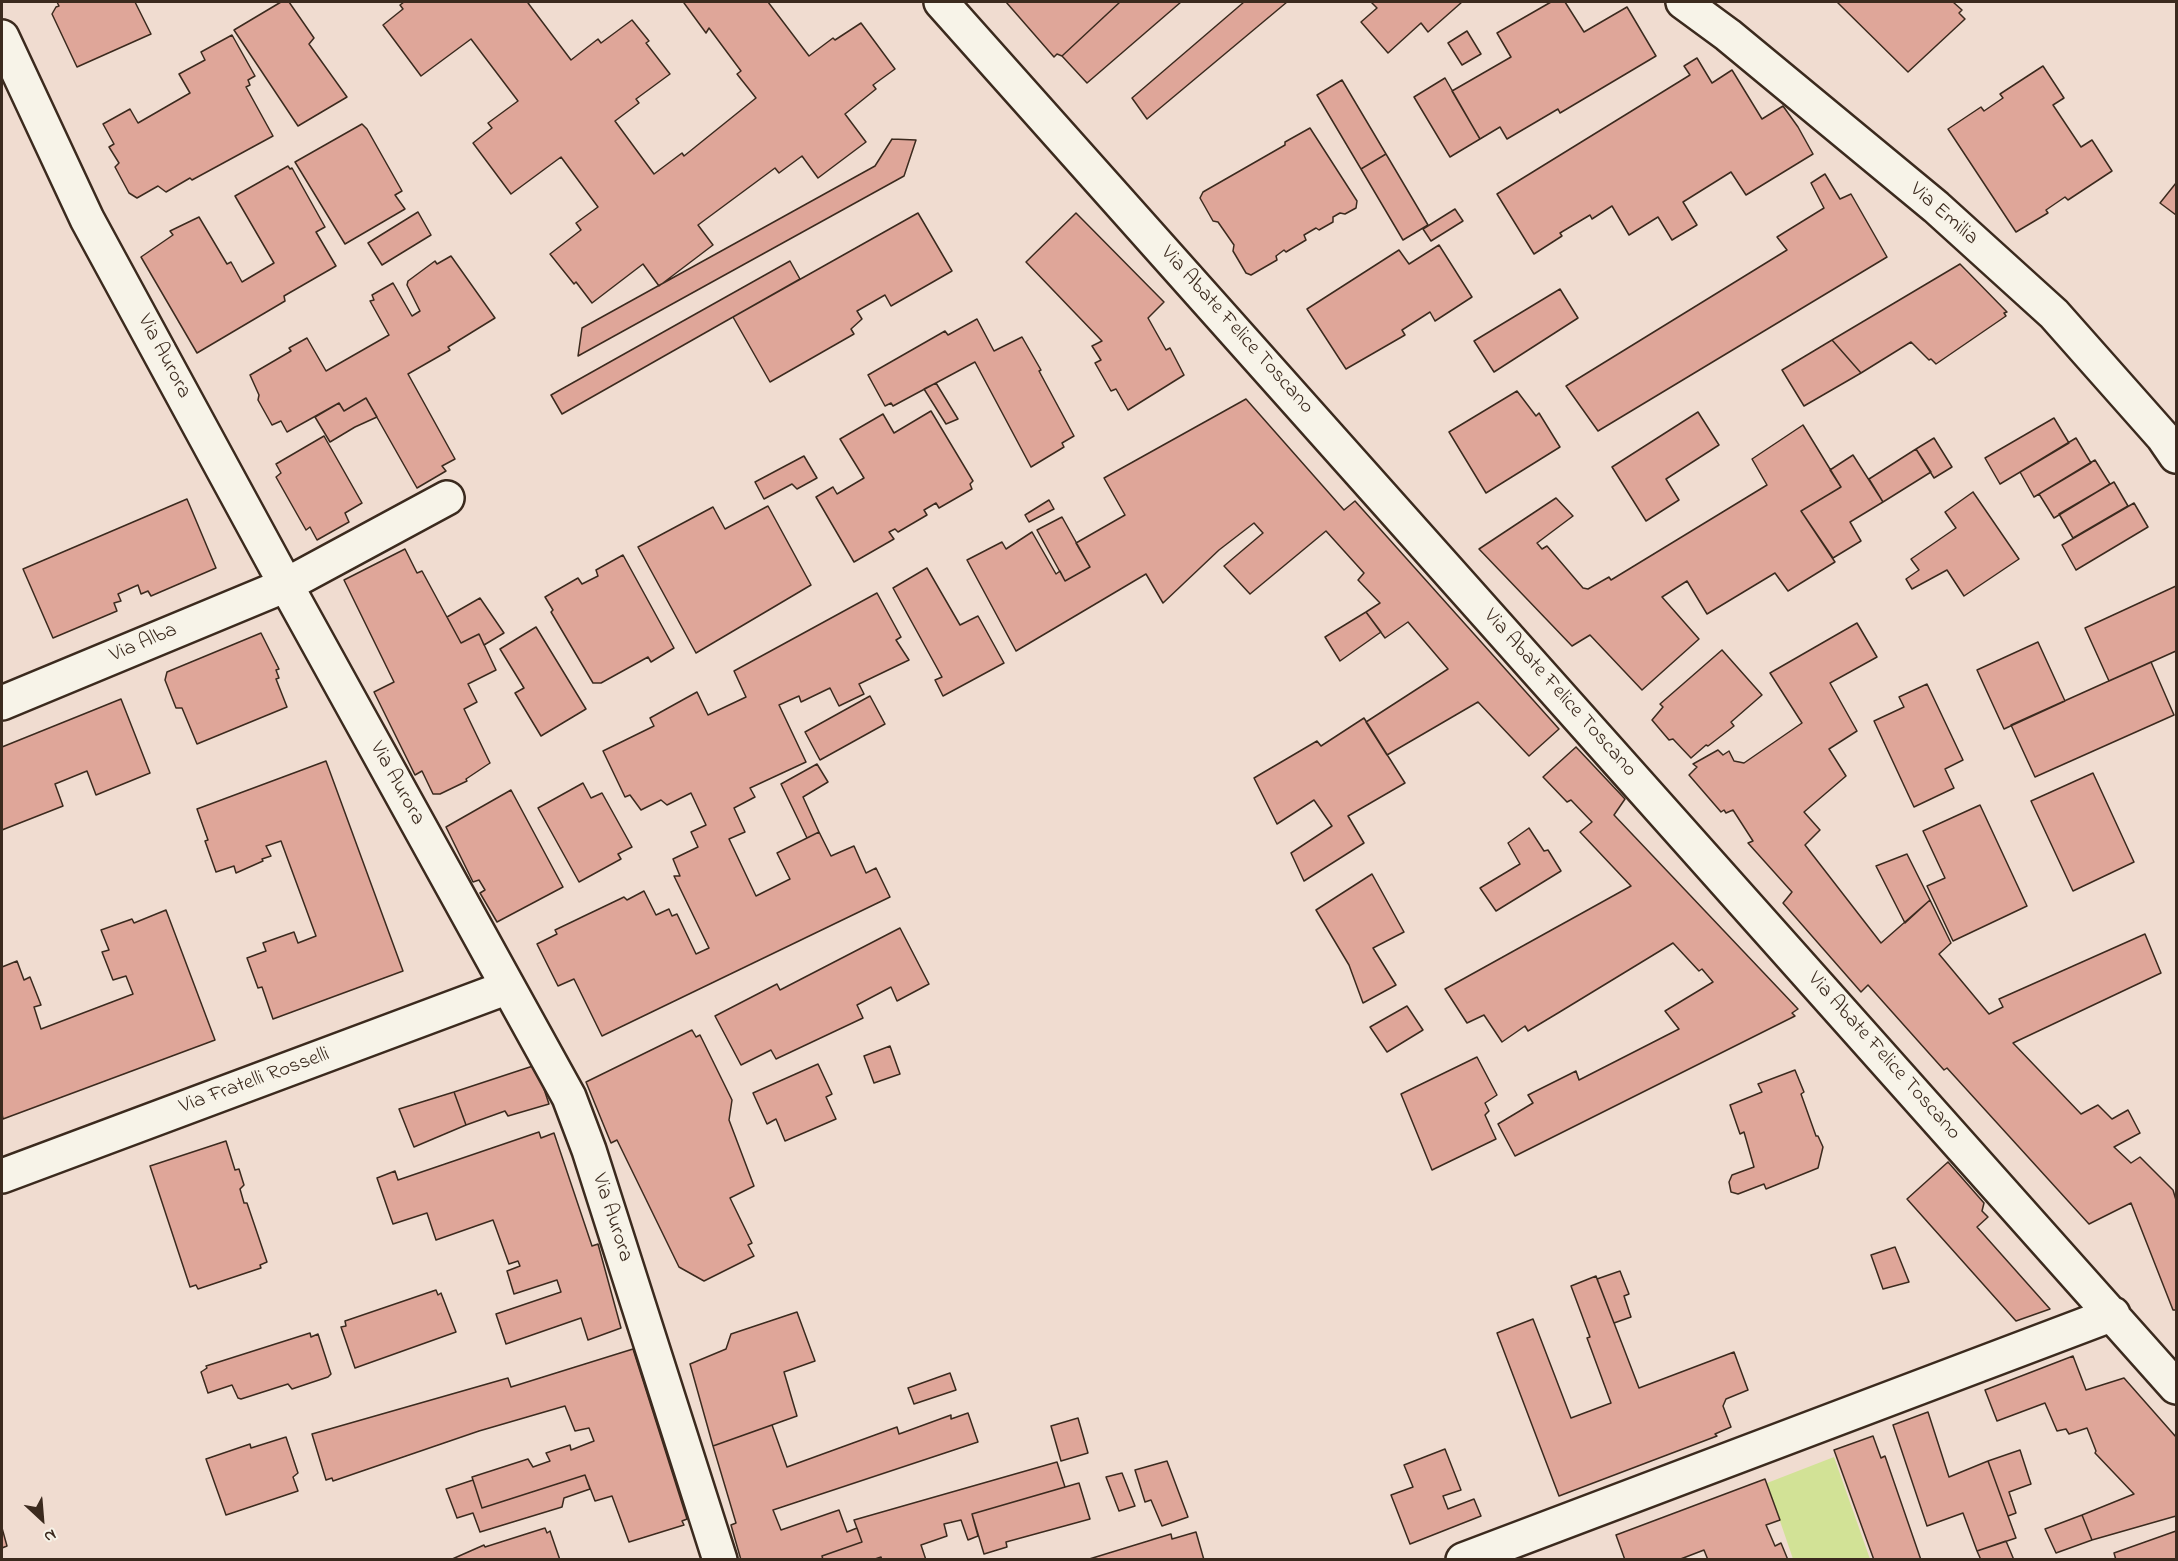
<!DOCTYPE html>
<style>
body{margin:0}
#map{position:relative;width:2178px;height:1561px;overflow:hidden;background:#f0dcd0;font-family:"Indie Flower",sans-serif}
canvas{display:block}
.frame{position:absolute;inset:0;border:3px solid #3b2a1e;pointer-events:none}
.north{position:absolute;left:12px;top:1489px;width:60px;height:60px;-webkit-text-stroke:4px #f7f3e8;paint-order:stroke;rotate:154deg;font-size:16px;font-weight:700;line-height:24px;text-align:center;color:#3b2a1e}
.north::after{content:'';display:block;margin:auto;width:21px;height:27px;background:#3b2a1e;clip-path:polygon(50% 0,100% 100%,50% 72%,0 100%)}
</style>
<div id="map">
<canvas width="2178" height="1561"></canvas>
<div class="frame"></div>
<div class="north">N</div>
</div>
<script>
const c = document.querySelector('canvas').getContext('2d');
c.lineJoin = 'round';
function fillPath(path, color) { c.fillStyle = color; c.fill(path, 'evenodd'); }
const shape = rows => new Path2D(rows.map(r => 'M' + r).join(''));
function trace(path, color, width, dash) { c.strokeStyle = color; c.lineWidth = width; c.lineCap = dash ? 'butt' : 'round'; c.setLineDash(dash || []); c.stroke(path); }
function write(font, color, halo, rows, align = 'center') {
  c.font = font + ' "Indie Flower",sans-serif'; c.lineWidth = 6; c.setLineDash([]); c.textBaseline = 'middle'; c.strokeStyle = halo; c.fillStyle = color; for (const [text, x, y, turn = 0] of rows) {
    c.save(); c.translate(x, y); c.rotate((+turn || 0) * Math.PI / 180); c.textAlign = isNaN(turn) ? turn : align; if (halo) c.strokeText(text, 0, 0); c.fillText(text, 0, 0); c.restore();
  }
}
fillPath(shape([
 [1834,1457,1870,1559,1793,1559,1767,1483]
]), '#d2e296');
const building = shape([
 [57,2,135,2,151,34,77,67,52,14,56,7,59,6,57,2],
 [281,2,289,2,314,38,309,44,347,97,298,126,234,30,281,2],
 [404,2,530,2,528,3,571,60,598,39,601,43,632,20,649,41,646,43,670,74,636,99,639,103,615,121,654,174,682,153,684,156,756,98,737,74,741,71,709,28,706,33,684,3,685,2,768,2,809,56,833,38,835,40,861,23,895,69,873,85,876,89,845,114,866,142,818,178,802,156,779,173,775,168,698,225,713,245,659,286,643,264,592,303,576,282,574,284,550,254,581,230,576,223,598,207,561,157,511,194,473,143,492,128,488,123,518,101,471,39,421,76,383,25,403,9,400,5,404,2],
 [1006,2,1120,2,1062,56,1057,54,1054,57,1006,2],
 [1120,2,1181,2,1087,83,1062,56,1120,2],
 [1244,2,1287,2,1147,119,1132,98,1244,2],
 [1371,2,1462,2,1428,32,1421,23,1388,53,1361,22,1377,8,1371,2],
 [1551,2,1565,2,1584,32,1627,7,1656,56,1560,113,1558,109,1507,139,1500,127,1480,139,1452,91,1511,57,1497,33,1551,2],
 [1837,2,1953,2,1962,10,1959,13,1965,19,1908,72,1837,2],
 [1467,31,1481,54,1462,65,1448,43,1467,31],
 [232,35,255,76,248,80,250,85,246,87,273,136,192,180,190,178,166,192,158,186,137,198,129,193,115,167,119,163,109,147,114,144,103,124,130,109,138,123,190,93,179,74,205,60,201,52,232,35],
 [1697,58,1712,83,1732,70,1762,119,1783,106,1798,127,1813,154,1746,195,1731,172,1683,202,1697,225,1672,240,1658,217,1629,235,1612,206,1592,219,1590,215,1560,233,1562,236,1534,254,1497,194,1690,75,1684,66,1697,58],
 [2043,66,2064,98,2053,105,2081,147,2092,140,2112,171,2068,200,2065,197,2046,210,2048,213,2016,232,1948,129,1981,107,1984,111,2003,98,2000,94,2043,66],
 [1445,78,1480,139,1450,157,1414,97,1445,78],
 [1342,80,1386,154,1361,169,1317,95,1342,80],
 [362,124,367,129,402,191,395,195,405,209,345,244,295,162,362,124],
 [1310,128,1357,201,1356,208,1345,214,1340,213,1333,217,1333,222,1319,230,1316,228,1304,235,1306,240,1286,252,1284,250,1276,256,1277,260,1251,275,1246,273,1233,251,1234,245,1218,222,1213,221,1200,198,1203,192,1285,145,1285,142,1310,128],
 [892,139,916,140,904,176,578,356,582,328,875,166,892,139],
 [1386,154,1428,225,1403,240,1361,169,1386,154],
 [288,166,290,169,292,168,325,227,316,232,336,266,284,296,285,301,197,353,141,257,173,235,170,231,199,217,227,264,231,262,242,282,274,263,235,196,288,166],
 [1825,174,1840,199,1851,194,1887,257,1598,431,1566,386,1787,250,1777,237,1824,208,1811,183,1825,174],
 [2176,183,2176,215,2160,203,2176,183],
 [1455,209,1463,221,1431,241,1423,229,1455,209],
 [418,212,431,235,382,265,368,243,418,212],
 [918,213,952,271,891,306,885,295,857,311,862,319,851,329,854,334,770,382,733,317,918,213],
 [1076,213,1164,302,1148,318,1166,350,1170,348,1184,375,1128,410,1116,389,1111,391,1095,363,1101,360,1092,346,1102,341,1026,262,1076,213],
 [1439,245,1472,297,1435,321,1430,312,1402,330,1405,335,1346,369,1307,309,1399,250,1409,264,1439,245],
 [451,256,495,318,448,347,450,350,408,374,455,459,442,466,446,471,417,488,366,398,344,411,339,403,287,432,281,421,272,425,258,400,259,395,250,375,291,351,289,348,307,338,326,371,389,335,370,301,374,300,372,295,393,283,412,316,420,311,407,285,408,281,435,261,437,264,451,256],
 [790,261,800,279,562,414,551,395,790,261],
 [1960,264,2007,312,2004,313,2006,316,1936,364,1931,359,1929,360,1911,342,1861,373,1832,340,1960,264],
 [1560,289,1578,318,1494,372,1474,341,1560,289],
 [977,319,994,351,1022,337,1041,370,1039,371,1074,436,1062,443,1064,447,1031,467,975,362,893,406,891,403,885,406,868,375,945,331,948,335,977,319],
 [1832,340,1861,373,1804,406,1782,370,1832,340],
 [936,383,958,419,946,424,924,389,936,383],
 [1517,391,1536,416,1539,413,1560,447,1486,493,1449,432,1517,391],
 [366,398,377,417,355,427,330,442,315,417,339,403,344,411,366,398],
 [1246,399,1344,510,1355,501,1559,729,1529,756,1478,702,1387,755,1366,722,1448,669,1408,622,1385,638,1366,612,1380,603,1358,580,1364,573,1326,531,1250,594,1224,566,1263,533,1254,523,1219,550,1163,603,1146,574,1016,651,967,560,1002,542,1006,549,1032,532,1056,574,1060,571,1065,581,1090,567,1076,543,1125,515,1104,478,1246,399],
 [931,411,973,481,970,484,972,489,939,508,936,503,924,510,927,515,898,532,895,529,889,532,894,539,854,562,816,497,833,487,837,494,864,478,840,439,883,414,894,433,931,411],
 [1698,412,1719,445,1666,479,1679,500,1646,521,1612,467,1698,412],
 [2054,418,2069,443,2000,484,1985,458,2054,418],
 [1803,425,1841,487,1801,511,1835,562,1788,591,1775,573,1707,614,1687,581,1662,597,1699,639,1642,690,1590,635,1572,646,1479,549,1556,498,1573,516,1537,543,1542,549,1547,546,1583,588,1588,589,1609,577,1611,580,1767,485,1752,459,1803,425],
 [324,436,362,503,345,513,349,522,317,540,310,527,306,530,276,477,281,473,276,464,324,436],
 [1934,438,1952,467,1934,478,1916,449,1934,438],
 [2076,438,2091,463,2034,497,2020,472,2076,438],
 [1916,449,1931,472,1883,502,1869,479,1916,449],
 [1853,455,1883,502,1850,522,1861,541,1833,558,1801,511,1841,487,1830,470,1853,455],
 [804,456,817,478,797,489,792,484,764,499,755,482,804,456],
 [2095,460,2110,484,2054,518,2039,494,2095,460],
 [2114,482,2128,506,2073,538,2059,514,2114,482],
 [1973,492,2019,559,1964,596,1947,570,1912,589,1906,579,1919,570,1911,559,1956,528,1945,512,1973,492],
 [187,499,216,568,151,596,148,591,141,594,138,585,118,594,121,601,114,603,117,611,53,638,23,569,187,499],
 [1049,500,1054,509,1029,522,1025,515,1049,500],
 [2134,503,2148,527,2076,570,2062,545,2134,503],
 [768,506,811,585,696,653,638,547,713,507,725,529,768,506],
 [1062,517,1090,567,1065,581,1037,530,1062,517],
 [405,549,417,573,422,571,461,643,479,634,496,670,468,684,477,702,464,709,490,763,466,779,467,781,440,794,433,794,422,771,415,775,374,692,394,682,344,580,405,549],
 [623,555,674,648,651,662,648,657,601,683,593,683,551,612,553,610,545,597,578,578,582,584,598,576,596,570,623,555],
 [927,568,960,625,978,616,1004,663,943,696,935,680,942,677,893,588,927,568],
 [2176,586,2176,651,2109,681,2085,628,2176,586],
 [877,593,901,637,896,640,909,660,859,684,864,694,839,706,830,688,801,702,799,696,779,705,806,762,750,788,755,797,734,808,745,832,729,839,756,896,790,879,777,853,819,832,831,856,854,846,866,873,876,868,890,897,602,1036,574,979,558,986,537,944,557,934,555,930,624,897,627,900,644,891,656,915,669,909,672,916,677,914,696,954,709,948,674,876,680,876,673,859,698,847,691,832,706,825,691,793,667,805,661,800,641,810,630,795,625,797,603,751,654,726,650,718,697,692,708,715,746,697,734,671,877,593],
 [480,598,504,633,484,645,479,634,461,643,447,617,480,598],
 [1366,612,1381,632,1340,661,1325,637,1366,612],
 [1857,623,1877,657,1830,683,1857,731,1829,749,1846,776,1804,812,1820,830,1805,845,1881,943,1930,900,1951,943,1939,954,1989,1014,2003,1007,1999,999,2145,934,2161,973,2013,1043,2081,1114,2098,1105,2112,1119,2128,1110,2140,1133,2114,1147,2131,1163,2140,1157,2173,1190,2176,1200,2176,1310,2173,1310,2131,1203,2089,1224,1947,1068,1944,1070,1868,985,1861,992,1783,903,1792,892,1748,843,1753,841,1733,810,1726,813,1724,810,1721,812,1689,775,1697,767,1693,764,1718,750,1723,755,1729,751,1734,761,1744,763,1802,723,1770,673,1857,623],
 [536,627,586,709,541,736,515,693,524,688,500,649,536,627],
 [261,633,279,669,276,670,279,678,276,679,287,707,197,744,182,708,176,708,165,680,167,672,261,633],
 [2038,642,2065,701,2004,729,1977,670,2038,642],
 [1722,650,1762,695,1731,722,1734,726,1708,746,1706,745,1691,758,1673,739,1669,740,1652,720,1663,707,1660,704,1722,650],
 [2151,662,2174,715,2035,777,2011,725,2151,662],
 [1927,684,1963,760,1945,769,1954,788,1914,807,1874,721,1904,707,1899,697,1927,684],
 [870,696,885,724,820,760,805,732,870,696],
 [121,699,150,773,96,795,87,771,55,784,63,806,2,830,2,747,121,699],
 [1364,718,1405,783,1348,816,1364,843,1304,881,1291,853,1332,826,1314,800,1277,824,1254,778,1317,741,1321,746,1364,718],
 [1576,747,1625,799,1614,815,1798,1009,1792,1013,1795,1016,1515,1156,1498,1124,1533,1103,1528,1095,1576,1071,1579,1080,1679,1029,1665,1011,1713,982,1702,969,1699,971,1673,943,1558,1013,1528,1031,1525,1026,1502,1042,1484,1015,1467,1023,1445,989,1631,886,1580,832,1592,822,1571,800,1567,802,1543,777,1576,747],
 [326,761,403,971,273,1019,262,987,258,988,247,958,266,951,263,943,294,932,298,943,316,936,281,841,266,846,271,856,262,859,263,861,236,873,234,866,216,872,205,841,208,840,197,809,326,761],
 [817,764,828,782,803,797,819,832,807,838,781,784,817,764],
 [2093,773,2134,862,2073,891,2031,801,2093,773],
 [583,783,591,798,602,793,632,847,618,854,621,859,579,882,538,808,583,783],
 [511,790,563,887,497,922,480,893,485,890,479,880,473,882,446,827,511,790],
 [1980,805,2027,906,1953,941,1927,886,1945,878,1923,831,1980,805],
 [1529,828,1544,851,1548,850,1561,871,1496,911,1480,888,1520,864,1508,843,1529,828],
 [1907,854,1930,900,1905,923,1876,866,1907,854],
 [1372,874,1404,932,1373,948,1396,985,1363,1003,1349,965,1316,910,1372,874],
 [166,910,215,1040,3,1119,2,1114,2,967,17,961,24,980,30,977,41,1005,34,1007,41,1029,133,994,126,976,113,980,102,952,109,950,101,930,132,919,134,923,166,910],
 [900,928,929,984,897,1001,891,987,857,1005,863,1018,776,1059,771,1050,741,1065,715,1016,777,984,780,990,900,928],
 [1407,1006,1423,1030,1387,1052,1370,1027,1407,1006],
 [692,1030,696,1037,700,1035,732,1100,729,1120,754,1186,730,1198,752,1243,748,1245,754,1256,704,1281,679,1267,617,1140,611,1143,586,1082,692,1030],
 [890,1046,900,1074,874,1083,864,1056,890,1046],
 [1477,1057,1497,1095,1485,1103,1489,1111,1485,1115,1496,1139,1432,1170,1401,1094,1477,1057],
 [818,1064,832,1094,826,1097,836,1119,785,1141,776,1119,767,1124,753,1093,818,1064],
 [536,1065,549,1104,508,1116,505,1111,466,1125,454,1092,536,1065],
 [1795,1070,1804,1092,1801,1094,1816,1136,1818,1136,1823,1147,1818,1168,1766,1189,1764,1184,1738,1194,1731,1192,1729,1182,1732,1175,1754,1167,1744,1132,1740,1134,1730,1105,1762,1092,1758,1084,1795,1070],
 [454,1092,466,1125,414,1147,399,1109,454,1092],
 [539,1132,541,1138,554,1133,592,1246,598,1244,621,1328,588,1340,581,1318,506,1344,496,1314,561,1292,557,1280,514,1294,507,1271,520,1266,518,1261,509,1264,493,1220,436,1240,427,1213,393,1224,377,1178,395,1171,398,1180,539,1132],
 [226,1141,235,1170,239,1169,244,1185,240,1189,244,1203,247,1203,267,1262,260,1265,261,1268,198,1289,196,1285,190,1287,150,1166,226,1141],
 [1948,1162,1984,1203,1982,1211,1988,1217,1977,1227,2050,1309,2016,1321,1907,1199,1948,1162],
 [1895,1247,1909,1282,1883,1289,1871,1255,1895,1247],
 [1620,1271,1629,1294,1624,1296,1631,1317,1614,1323,1597,1279,1620,1271],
 [1596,1276,1639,1388,1734,1352,1748,1390,1726,1399,1723,1406,1731,1427,1715,1434,1717,1436,1559,1496,1497,1333,1533,1319,1571,1418,1611,1403,1587,1338,1590,1337,1571,1286,1596,1276],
 [436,1290,438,1295,441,1293,456,1332,355,1368,341,1327,346,1326,345,1321,436,1290],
 [797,1312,815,1361,784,1372,797,1416,713,1446,690,1364,726,1349,731,1334,797,1312],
 [310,1333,311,1337,318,1334,331,1374,328,1377,292,1389,288,1384,241,1399,238,1398,232,1385,208,1393,201,1372,207,1368,206,1366,310,1333],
 [633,1349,687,1519,682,1521,684,1525,629,1542,612,1496,595,1501,585,1475,482,1508,472,1477,528,1459,533,1467,550,1461,546,1453,570,1445,571,1450,594,1441,589,1428,575,1431,565,1406,479,1431,333,1481,332,1478,326,1480,312,1434,508,1378,511,1387,633,1349],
 [2073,1356,2086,1390,2124,1378,2176,1437,2176,1516,2092,1540,2082,1515,2134,1494,2095,1453,2096,1451,2087,1428,2069,1434,2066,1429,2057,1431,2045,1403,1997,1421,1985,1390,2073,1356],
 [950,1373,956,1390,914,1404,908,1388,950,1373],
 [1928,1412,1949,1477,1988,1461,2016,1538,1977,1551,1963,1513,1927,1526,1893,1425,1928,1412],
 [968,1413,978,1442,773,1510,781,1530,839,1510,847,1532,857,1528,862,1542,822,1556,823,1560,741,1560,731,1525,736,1523,713,1446,772,1425,787,1467,897,1427,899,1434,951,1415,951,1419,968,1413],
 [1078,1418,1088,1453,1061,1461,1051,1426,1078,1418],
 [1873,1436,1881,1458,1885,1456,1921,1560,1874,1560,1834,1450,1873,1436],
 [286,1437,298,1473,293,1477,298,1491,226,1515,206,1459,250,1444,251,1448,286,1437],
 [1445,1449,1461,1490,1443,1496,1448,1509,1474,1499,1481,1516,1410,1544,1391,1495,1413,1487,1404,1465,1445,1449],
 [2020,1450,2031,1484,2009,1492,2016,1513,2008,1516,1988,1461,2020,1450],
 [1167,1461,1188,1517,1162,1526,1151,1500,1145,1502,1135,1470,1167,1461],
 [1057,1462,1065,1487,972,1514,978,1536,968,1540,961,1520,944,1524,947,1536,921,1545,926,1560,882,1560,881,1557,872,1560,823,1560,822,1556,862,1542,854,1520,1057,1462],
 [1122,1473,1135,1506,1119,1511,1106,1477,1122,1473],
 [585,1475,590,1489,564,1498,562,1507,480,1532,473,1513,457,1518,446,1489,473,1480,482,1508,585,1475],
 [1765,1479,1780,1520,1766,1525,1775,1546,1781,1543,1788,1560,1708,1560,1704,1550,1678,1560,1625,1560,1616,1535,1765,1479],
 [1079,1483,1090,1519,1006,1542,1007,1547,984,1554,972,1514,1079,1483],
 [2082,1515,2092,1540,2056,1553,2045,1529,2082,1515],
 [2,1528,7,1546,2,1548,2,1528],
 [545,1528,547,1533,550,1531,560,1560,450,1560,484,1545,485,1547,545,1528],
 [2176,1531,2176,1560,2116,1560,2114,1553,2176,1531],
 [1196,1532,1204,1560,1086,1560,1171,1534,1172,1539,1196,1532],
 [2006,1541,2014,1560,1981,1560,1977,1551,2006,1541]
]);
fillPath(building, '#dfa699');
trace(building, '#3b2a1e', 1.5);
const street = shape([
 [941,2,2176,1387],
 [1683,2,1728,35,1936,207,2054,314,2163,437,2176,456],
 [2,37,87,219,286,585,569,1097,589,1150,720,1560],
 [2,703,286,585,447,498],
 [2,1176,508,987],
 [1463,1560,2113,1314]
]);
trace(street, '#3b2a1e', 38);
trace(street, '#f7f3e8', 33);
write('21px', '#3b2a1e', '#f7f3e8', [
 ["Via Emilia",1943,215,41],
 ["Via Abate Felice Toscano",1236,331,48],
 ["Via Aurora",163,357,62],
 ["Via Alba",144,644,-23],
 ["Via Abate Felice Toscano",1559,694,48],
 ["Via Aurora",396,784,61],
 ["Via Abate Felice Toscano",1883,1057,48],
 ["Via Fratelli Rosselli",255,1082,-20],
 ["Via Aurora",611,1218,72]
]);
</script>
